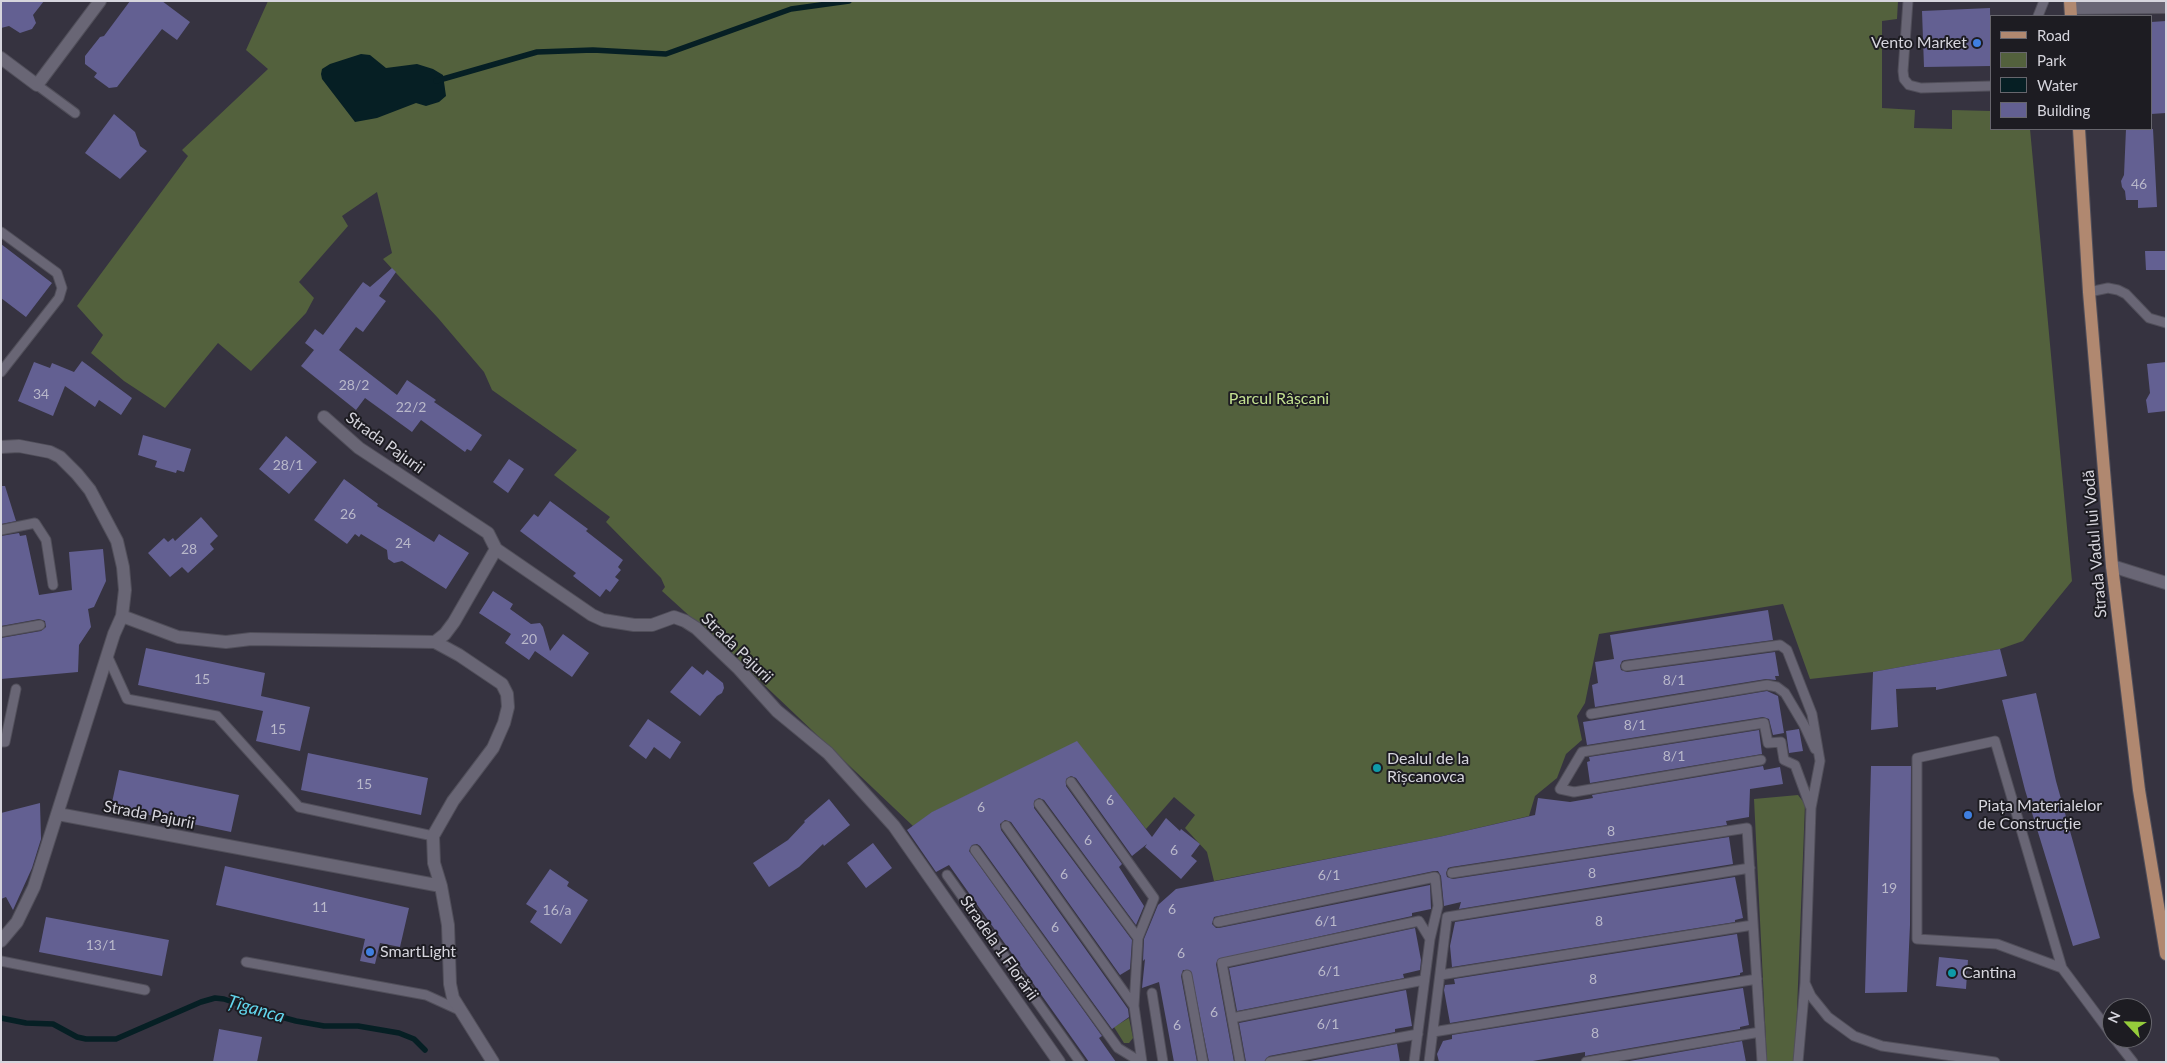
<!DOCTYPE html>
<meta charset="utf-8">
<style>
body{margin:0}
#map{position:relative;width:2167px;height:1063px;overflow:hidden;background:#363340;font-family:Lato,sans-serif}
canvas{display:block}
.frame{position:absolute;inset:0;border:2px solid #d6d5dd;pointer-events:none}
.legend{position:absolute;left:1990px;top:15px;width:162px;height:115px;box-sizing:border-box;background:#1d1c22;border:1px solid #67666d;margin:0;padding:6px 9px;list-style:none;font-size:15px;color:#d6d5dd}
.legend li{display:flex;align-items:center;gap:10px;height:25px}
.legend b{width:25px;border:1px solid #67666d}
.north{position:absolute;left:2102px;top:998px;width:50px;height:50px;box-sizing:border-box;background:#1d1c22;border:1px solid #67666d;border-radius:50%;rotate:294deg;font-size:14px;font-weight:700;line-height:20px;text-align:center;color:#d6d5dd}
.north::after{content:'';display:block;margin:auto;width:18px;height:22px;background:#95cc3b;clip-path:polygon(50% 0,100% 100%,50% 72%,0 100%)}
</style>
<div id="map">
<canvas width="2167" height="1063"></canvas>
<div class="frame"></div>
<ul class="legend">
<li><b style="height:6px;background:#b08870"></b>Road</li>
<li><b style="height:14px;background:#53613d"></b>Park</li>
<li><b style="height:14px;background:#061f24"></b>Water</li>
<li><b style="height:14px;background:#636092"></b>Building</li>
</ul>
<div class="north">N</div>
</div>
<script>
const c = document.querySelector('canvas').getContext('2d');
c.lineJoin = 'round';
function fillPath(path, color) { c.fillStyle = color; c.fill(path, 'evenodd'); }
const shape = rows => new Path2D(rows.map(r => 'M' + r).join(''));
function trace(path, color, width, dash) { c.strokeStyle = color; c.lineWidth = width; c.lineCap = dash ? 'butt' : 'round'; c.setLineDash(dash || []); c.stroke(path); }
function write(font, color, halo, rows, align = 'center') {
  c.font = font + ' Lato,sans-serif'; c.lineWidth = 4; c.setLineDash([]); c.textBaseline = 'middle'; c.strokeStyle = halo; c.fillStyle = color; for (const [text, x, y, turn = 0] of rows) {
    c.save(); c.translate(x, y); c.rotate((+turn || 0) * Math.PI / 180); c.textAlign = isNaN(turn) ? turn : align; if (halo) c.strokeText(text, 0, 0); c.fillText(text, 0, 0); c.restore();
  }
}
fillPath(shape([
 [268,1,1898,1,1897,19,1882,21,1882,108,1915,110,1914,128,1952,129,1952,110,1991,111,1991,129,2030,129,2072,581,2023,641,2000,649,1873,672,1810,679,1783,604,1599,634,1585,703,1577,716,1582,740,1566,754,1557,778,1535,796,1529,816,1439,837,1214,881,1207,852,1185,828,1195,815,1174,797,1146,829,1077,742,933,812,913,826,739,661,662,591,665,587,661,578,606,522,610,517,554,475,577,450,492,390,484,372,438,318,383,259,392,253,377,192,342,216,348,226,299,282,314,298,306,313,251,371,218,343,165,408,124,381,91,353,103,335,77,306,188,156,182,150,268,69,246,50],
 [1798,795,1805,804,1795,1062,1767,1062,1754,799],
 [1129,1018,1133,1038,1129,1043,1124,1043,1114,1027]
]), '#53613d');
fillPath(shape([
 [361,54,370,55,386,68,417,64,433,69,443,75,446,96,439,102,426,106,416,103,377,118,355,122,322,79,321,74,322,69,330,64]
]), '#061f24');
trace(shape([
 [436,81,537,52,593,50,666,54,791,9,849,1],
 [1,1018,26,1023,53,1024,77,1037,86,1039,116,1039,201,1002,215,998,224,999,259,1011,296,1021,324,1026,358,1026,399,1033,414,1039,425,1050]
]), '#061f24', 5.5);
fillPath(shape([
 [1,1,44,1,33,15,36,23,32,29,20,33,9,26,1,28],
 [130,1,162,1,190,22,177,40,162,29,117,87,109,88,94,77,97,73,85,64,85,56,100,37,104,36],
 [1990,8,1991,66,1924,67,1922,11],
 [2166,21,2166,113,2151,114,2151,22],
 [114,114,135,132,140,146,147,151,120,179,85,153],
 [2126,129,2153,129,2157,207,2138,208,2138,200,2126,200,2125,191,2122,187,2121,181,2124,175],
 [1,244,52,283,26,317,1,298],
 [2145,251,2166,251,2166,270,2146,270],
 [392,268,396,272,379,296,386,301,363,332,356,327,339,350,397,395,407,380,436,400,434,402,482,435,471,451,467,449,465,452,421,420,412,432,365,398,356,410,301,366,314,350,305,343,315,329,323,335,363,282,370,287],
 [82,361,132,398,121,415,99,400,95,407,65,386,53,416,18,401,34,362,50,368,52,363,74,372],
 [2166,362,2166,411,2148,413,2146,400,2150,393,2147,364],
 [143,435,191,449,184,472,177,470,176,473,155,467,157,461,138,455],
 [286,436,317,462,289,494,259,469],
 [509,459,524,469,508,493,493,482],
 [344,479,378,504,377,506,434,542,439,534,469,553,446,589,402,561,394,563,388,559,387,550,361,534,359,537,355,534,347,544,314,520],
 [1,486,5,486,16,521,1,524],
 [550,501,588,529,586,531,623,560,618,567,621,570,615,577,619,580,610,592,606,589,600,597,573,576,576,573,520,531,534,514,538,517],
 [201,517,218,536,210,544,214,549,188,573,182,567,170,577,148,553,164,538,168,542,173,538,175,541],
 [19,533,20,536,26,535,39,595,72,590,69,552,103,549,106,581,94,607,88,609,91,627,79,645,78,672,1,679,1,638,41,631,46,627,45,621,39,619,1,626,1,536],
 [493,591,513,604,510,609,531,624,540,623,543,627,550,651,563,634,589,653,572,677,535,651,529,660,505,643,511,634,479,613],
 [1768,610,1773,640,1625,660,1622,661,1620,666,1621,670,1627,672,1775,652,1779,676,1775,676,1776,680,1766,679,1595,707,1592,685,1598,683,1595,662,1614,659,1610,635],
 [146,648,265,673,261,696,310,707,300,751,256,741,263,711,138,685],
 [2000,649,2007,676,1936,690,1936,687,1896,689,1898,727,1871,730,1873,672],
 [692,666,703,675,707,670,723,683,724,688,722,693,717,696,700,716,670,692],
 [1767,691,1778,696,1784,733,1773,735,1769,719,1763,717,1587,745,1583,722],
 [2036,693,2056,781,2100,938,2073,946,2025,790,2002,700],
 [648,719,681,742,670,759,654,747,646,759,629,746],
 [1799,729,1803,751,1789,753,1786,731],
 [1759,730,1762,754,1590,783,1587,762,1590,761,1589,757],
 [1077,741,1152,837,1166,818,1180,831,1181,829,1200,844,1191,856,1197,861,1181,879,1145,847,1147,844,1132,856,1076,778,1071,776,1066,779,1066,786,1122,864,1119,867,1144,906,1136,925,1044,800,1039,798,1034,801,1034,808,1132,940,1130,969,1120,975,1011,822,1005,820,1000,824,1001,830,1128,1009,1129,1017,1112,1029,980,846,977,844,972,845,969,851,1102,1036,1099,1038,1116,1062,1089,1062,949,865,936,872,907,830,932,812],
 [308,753,428,778,421,815,301,790],
 [1763,766,1764,770,1780,767,1783,784,1750,789,1749,817,1726,821,1727,825,1451,867,1448,868,1446,873,1447,877,1453,879,1729,837,1733,864,1459,909,1461,902,1444,906,1441,876,1438,871,1434,871,1214,917,1212,924,1216,928,1219,928,1430,885,1431,909,1412,913,1412,916,1218,959,1216,964,1234,1062,1209,1062,1191,971,1183,970,1181,976,1197,1062,1174,1062,1159,982,1142,988,1145,959,1143,961,1144,939,1158,905,1176,889,1439,837,1535,815,1538,798,1570,802,1593,798,1592,795],
 [1871,766,1911,766,1910,925,1907,992,1865,993],
 [119,770,239,795,231,832,111,807],
 [829,799,850,825,824,846,823,844,799,867,769,887,753,863,788,840,805,822,804,821],
 [40,803,41,839,32,868,13,910,6,897,1,899,1,813],
 [873,843,892,868,866,888,847,863],
 [225,866,409,908,400,947,380,943,375,964,360,961,365,939,216,905],
 [550,869,569,882,567,886,588,900,561,944,530,922,537,911,526,904],
 [1735,877,1743,918,1735,920,1735,922,1452,967,1450,946,1455,922],
 [46,917,169,940,162,976,39,952],
 [1415,928,1421,960,1420,970,1403,974,1404,978,1237,1011,1229,968],
 [1737,934,1743,972,1740,973,1740,975,1450,1023,1444,990,1445,985,1455,984,1454,979],
 [1939,957,1968,960,1966,989,1936,986],
 [1743,988,1749,1025,1740,1027,1740,1029,1585,1056,1585,1052,1527,1062,1439,1062,1437,1054,1443,1041,1452,1039,1452,1035],
 [1406,990,1412,1026,1395,1029,1395,1032,1269,1056,1264,1062,1246,1062,1239,1023],
 [219,1029,262,1037,257,1062,213,1062],
 [1742,1041,1746,1062,1624,1062],
 [1397,1044,1400,1062,1305,1062]
]), '#636092');
const service = shape([
 [1908,1,1903,71,1904,79,1909,85,1921,88,1991,86],
 [2038,16,2044,1],
 [37,85,75,113],
 [1,232,57,273,62,288,59,298,1,372],
 [2089,292,2108,288,2118,290,2126,294,2149,318,2166,323],
 [1,530,35,523,46,540,53,585],
 [1,632,40,625],
 [107,655,127,699,217,716,299,807,433,836],
 [1626,666,1780,645,1787,650,1812,714,1820,761,1811,808,1805,983,1798,1062],
 [1591,714,1767,685,1777,687,1785,693,1804,725,1815,749],
 [1,742,5,742,16,689],
 [1761,760,1574,792,1560,789,1582,752,1764,723,1768,743,1781,742,1784,760,1795,765,1810,806],
 [1071,782,1154,898,1138,938,1134,1006,1142,1062],
 [1039,804,1138,938],
 [1006,826,1134,1006],
 [975,850,1118,1048,1141,1062],
 [1452,873,1747,828,1762,1062],
 [947,875,1080,1062],
 [1218,922,1435,877,1438,906,1430,939,1419,921,1222,963,1240,1062],
 [1,961,145,990],
 [246,962,426,995,459,1010],
 [2062,968,1997,944,1917,939,1917,758,1995,741,2062,968,2112,1035],
 [1187,975,1203,1062],
 [1440,975,1753,925],
 [1805,983,1811,996,1828,1017,1854,1036,1882,1046,1995,1062],
 [1152,993,1163,1062],
 [1232,1018,1424,980],
 [1433,1032,1757,979],
 [2114,1038,2133,1062],
 [1270,1062,1418,1034],
 [1414,1062,1430,939],
 [1429,1062,1447,917,1750,868],
 [1586,1062,1760,1032]
]);
const minor = shape([
 [2071,8,2166,7],
 [1,58,37,85,100,1],
 [324,417,359,448,488,533,496,549,592,615,603,620,634,625,652,625,674,617,685,621,696,628,739,669,777,711,828,753,894,826,1059,1062],
 [1,447,19,446,50,452,60,457,77,474,90,490,117,541,123,567,125,590,122,616,114,634,34,887,17,922,1,941],
 [2112,566,2166,583],
 [122,616,178,637,226,642,251,639,435,642,459,655,502,684,507,694,508,707,504,723,493,748,453,801,433,836,434,863,441,886],
 [435,642,445,634,454,622,496,549],
 [58,814,441,886,448,925,450,984,453,998,493,1062]
]);
const primary = shape([
 [2070,1,2071,16],
 [2079,129,2089,292,2112,566,2139,790,2166,954]
]);
trace(service, '#514f5a', 11);
trace(minor, '#514f5a', 14);
trace(primary, '#514f5a', 14);
trace(service, '#696675', 9);
trace(minor, '#696675', 12);
trace(primary, '#b08870', 12);
for (const [x, y, r, color] of [
 [1977,43,5,"#3f7fe0"],
 [1377,768,5,"#0f9aa8"],
 [1968,815,5,"#3f7fe0"],
 [370,952,5,"#3f7fe0"],
 [1952,973,5,"#0f9aa8"]
]) { const dot = new Path2D(); dot.arc(x, y, r, 0, 2 * Math.PI); c.fillStyle = color; c.fill(dot); trace(dot, '#1d1c22', 2); }
write('14px', '#b9b8ca', null, [
 ["46",2139,184],
 ["28/2",354,385],
 ["34",41,394],
 ["22/2",411,407],
 ["28/1",288,465],
 ["26",348,514],
 ["24",403,543],
 ["28",189,549],
 ["20",529,639],
 ["15",202,679],
 ["8/1",1674,680],
 ["8/1",1635,725],
 ["15",278,729],
 ["8/1",1674,756],
 ["15",364,784],
 ["6",1110,800],
 ["6",981,807],
 ["8",1611,831],
 ["6",1088,840],
 ["6",1174,850],
 ["8",1592,873],
 ["6",1064,874],
 ["6/1",1329,875],
 ["19",1889,888],
 ["11",320,907],
 ["6",1172,909],
 ["16/a",557,910],
 ["6/1",1326,921],
 ["8",1599,921],
 ["6",1055,927],
 ["13/1",101,945],
 ["6",1181,953],
 ["6/1",1329,971],
 ["8",1593,979],
 ["6",1214,1012],
 ["6/1",1328,1024],
 ["6",1177,1025],
 ["8",1595,1033]
]);
write('16px', '#d6d5dd', '#1d1c22', [
 ["Vento Market",1967,43,"right"],
 ["Dealul de la",1387,759],
 ["Rîșcanovca",1387,777],
 ["Piața Materialelor",1978,806],
 ["de Construcție",1978,824],
 ["SmartLight",380,952],
 ["Cantina",1962,973]
], 'left');
write('16px', '#c3e191', '#1d1c22', [
 ["Parcul Râșcani",1279,399]
]);
write('16px', '#d6d5dd', '#1d1c22', [
 ["Strada Pajurii",385,443,36],
 ["Strada Vadul lui Vodă",2095,544,-95],
 ["Strada Pajurii",737,648,44],
 ["Strada Pajurii",149,815,11],
 ["Stradela 1 Florării",999,948,55]
]);
write('italic 18px', '#62d6ed', '#1d1c22', [
 ["Țîganca",256,1009,16]
]);
</script>
